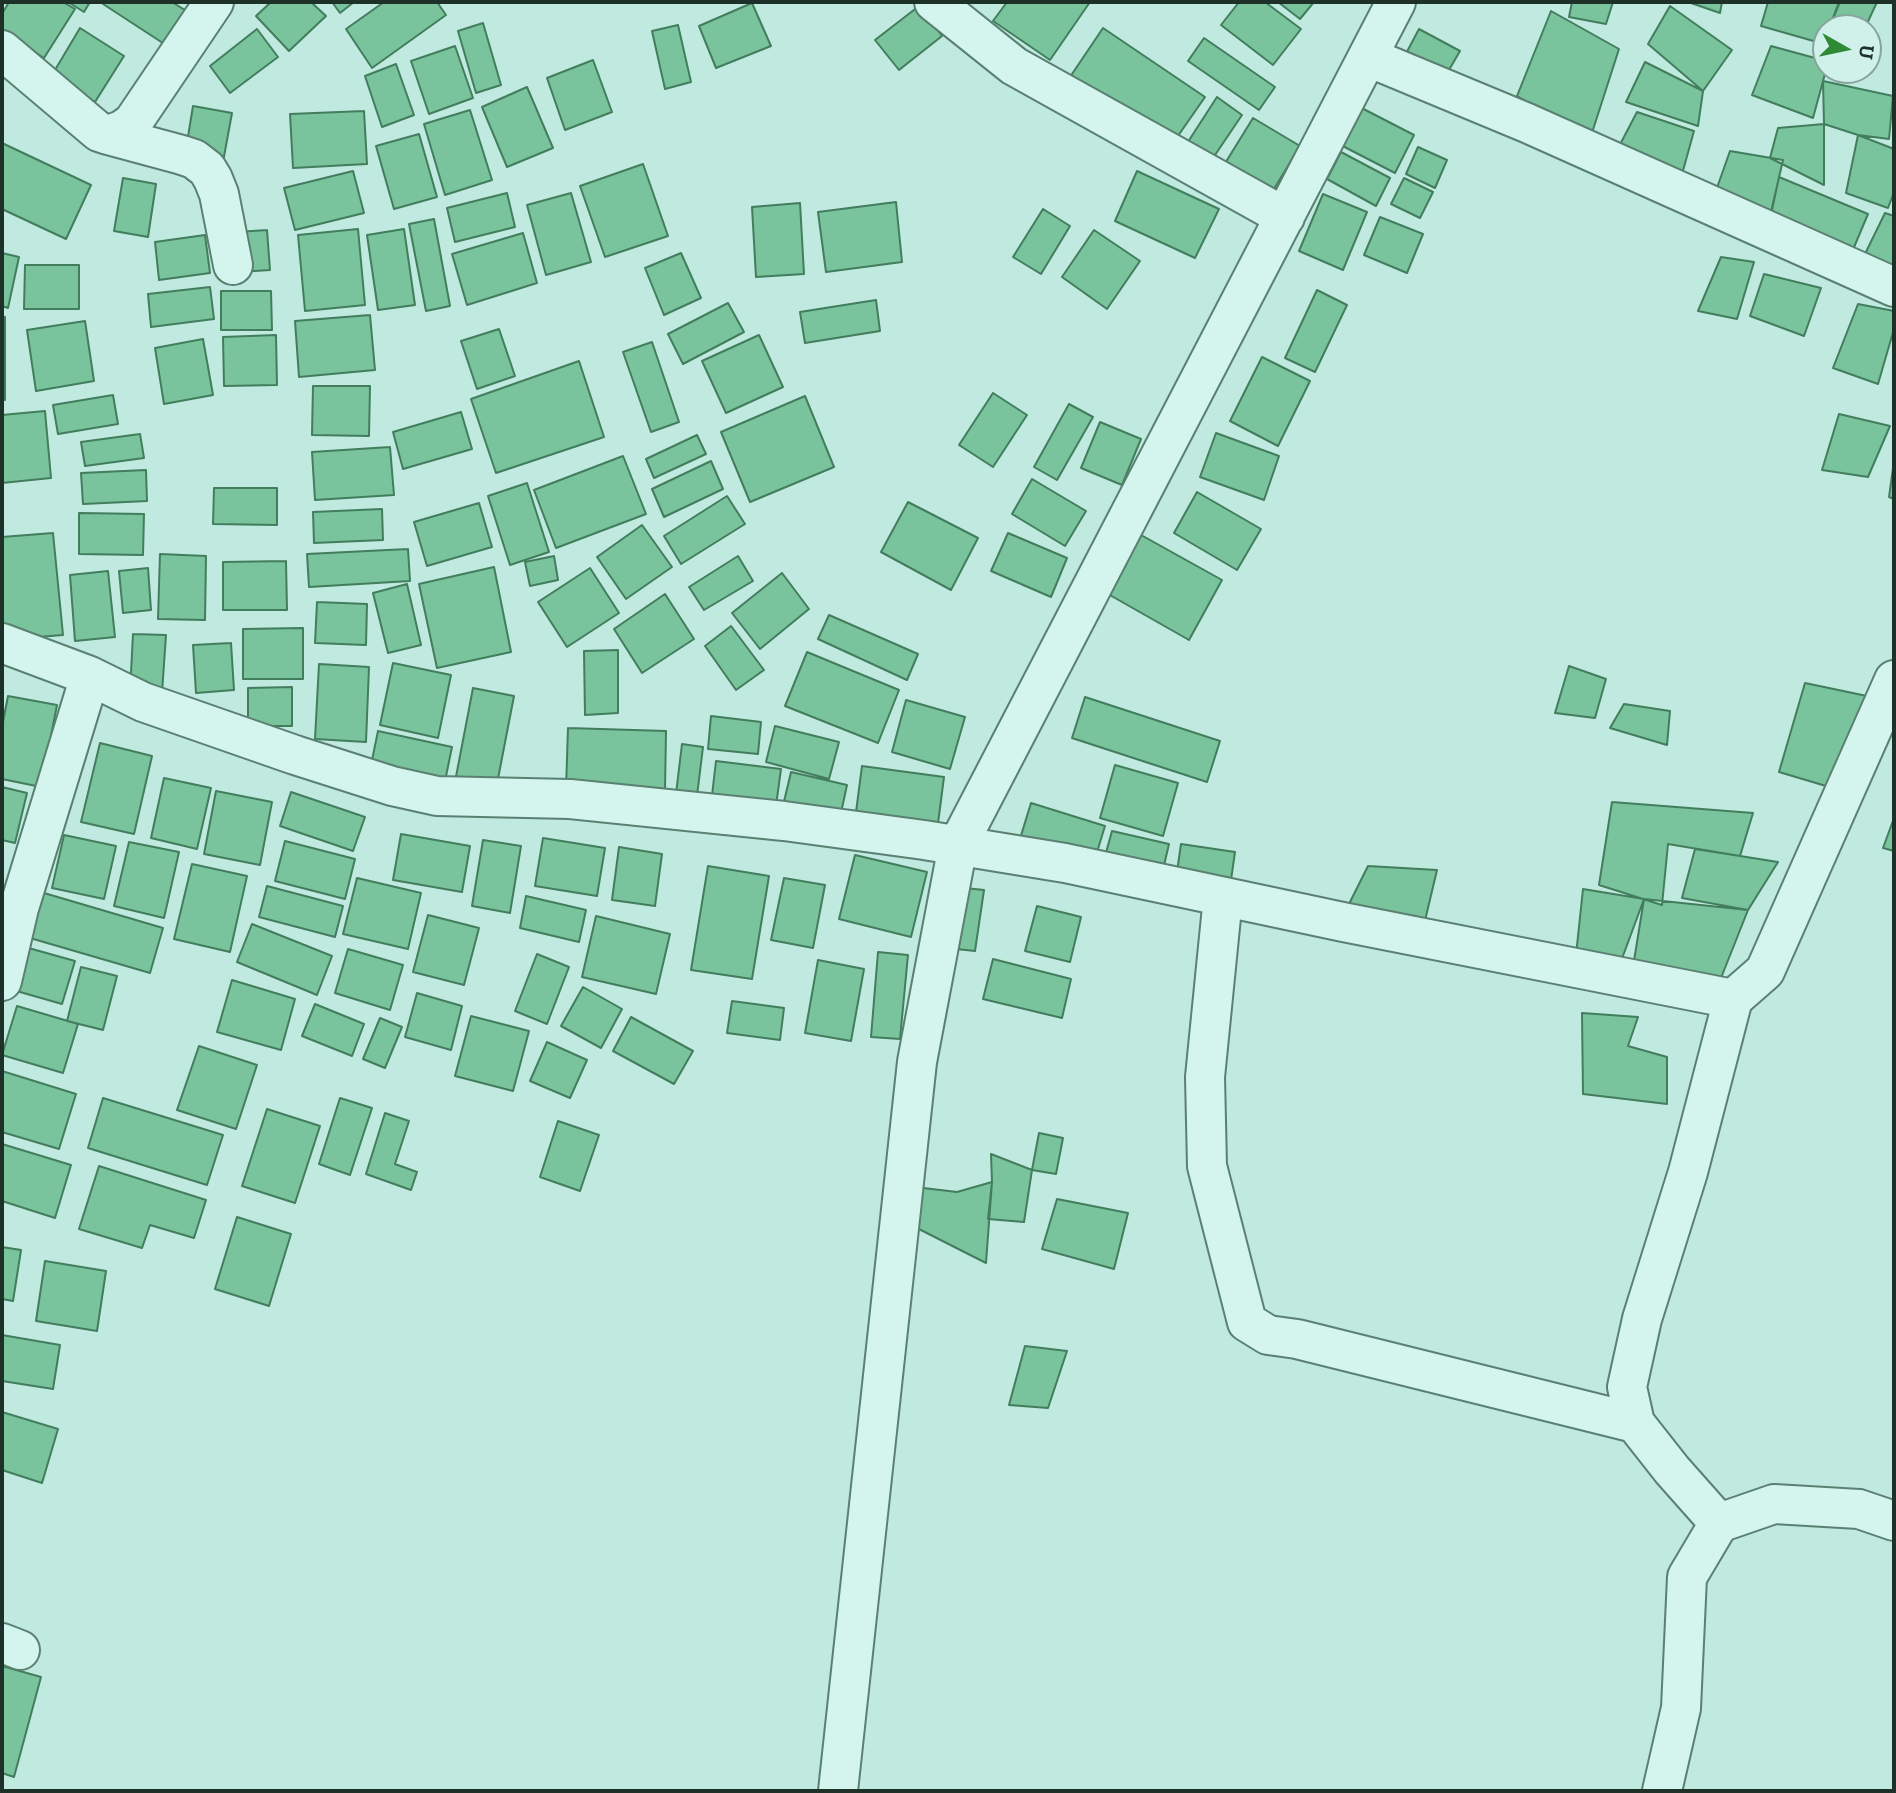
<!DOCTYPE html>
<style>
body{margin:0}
#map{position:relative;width:1896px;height:1793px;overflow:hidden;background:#c0e9df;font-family:Bitter,serif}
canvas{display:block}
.frame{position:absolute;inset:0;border:4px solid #1d3128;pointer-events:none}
.north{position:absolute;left:1812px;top:14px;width:70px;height:70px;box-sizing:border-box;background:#cff1e9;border:2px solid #88a49c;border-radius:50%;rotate:99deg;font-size:19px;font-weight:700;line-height:28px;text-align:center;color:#1d3128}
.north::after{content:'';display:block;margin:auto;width:24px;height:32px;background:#308935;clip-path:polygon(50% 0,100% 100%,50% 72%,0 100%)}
</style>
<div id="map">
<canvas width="1896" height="1793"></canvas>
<div class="frame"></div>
<div class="north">U</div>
</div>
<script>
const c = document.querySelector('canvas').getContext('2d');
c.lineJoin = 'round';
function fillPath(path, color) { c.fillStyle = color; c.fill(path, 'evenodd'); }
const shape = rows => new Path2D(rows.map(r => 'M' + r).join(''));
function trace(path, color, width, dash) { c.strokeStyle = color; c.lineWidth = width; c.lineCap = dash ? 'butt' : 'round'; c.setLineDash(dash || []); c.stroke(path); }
const building = shape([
 [9,2,63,2,75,9,44,58,2,31,2,14,9,2],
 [68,2,90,2,84,12,68,2],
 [104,2,172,2,193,15,172,49,103,4,104,2],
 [271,2,311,2,326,16,289,51,256,16,271,2],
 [332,2,354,2,340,13,332,2],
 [384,2,437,2,446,15,372,68,346,29,384,2],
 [1007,2,1090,2,1050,60,993,21,1007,2],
 [1239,2,1265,2,1301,29,1273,65,1221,25,1239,2],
 [1278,2,1314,2,1300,19,1278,2],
 [1572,2,1613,2,1606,24,1569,17,1572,2],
 [1688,2,1722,2,1720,13,1688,2],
 [1768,2,1839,2,1829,28,1826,28,1826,37,1824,44,1761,26,1768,2],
 [1840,2,1877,2,1865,28,1829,28,1840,2],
 [752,3,771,46,716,68,699,26,752,3],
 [919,6,942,36,899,70,875,40,919,6],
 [1670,6,1732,50,1703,91,1648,44,1670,6],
 [1551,11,1619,49,1590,139,1517,96,1551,11],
 [483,23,501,85,476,93,458,31,483,23],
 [678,25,691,82,665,89,652,31,678,25],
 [80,28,124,56,95,102,52,75,80,28],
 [1103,28,1205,97,1171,146,1070,77,1103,28],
 [257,29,278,57,230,93,210,66,257,29],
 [1419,29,1460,51,1442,82,1402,61,1419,29],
 [1204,38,1275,87,1259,110,1188,61,1204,38],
 [455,46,473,98,429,114,411,61,455,46],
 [1771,46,1826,61,1826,70,1813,118,1752,95,1771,46],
 [593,60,612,112,565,130,547,78,593,60],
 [1645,62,1703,91,1698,126,1626,102,1645,62],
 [396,64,414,115,382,127,365,76,396,64],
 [1823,81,1893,96,1889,139,1858,135,1824,124,1823,81],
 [527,87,553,148,507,167,482,107,527,87],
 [1217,97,1242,115,1209,164,1184,148,1217,97],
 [1350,102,1414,135,1395,173,1331,140,1350,102],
 [193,106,232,113,223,162,185,155,193,106],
 [470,110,492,180,445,195,424,124,470,110],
 [364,111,367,164,293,168,290,114,364,111],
 [1637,112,1694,131,1679,185,1614,156,1637,112],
 [1253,118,1300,146,1271,194,1224,165,1253,118],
 [1824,124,1824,185,1770,158,1778,128,1824,124],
 [419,134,437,197,394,209,376,146,419,134],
 [1858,135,1894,149,1894,192,1888,208,1846,193,1858,135],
 [2,143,91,185,66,239,2,209,2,143],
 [1418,147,1447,160,1435,188,1406,174,1418,147],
 [1730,151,1783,160,1771,212,1713,199,1730,151],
 [1341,152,1390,178,1376,206,1327,179,1341,152],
 [643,164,668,236,605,257,580,186,643,164],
 [353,171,364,213,295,230,284,188,353,171],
 [1137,171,1219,209,1195,258,1115,221,1137,171],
 [1779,177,1868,214,1852,252,1769,224,1779,177],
 [123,178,156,184,148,237,114,231,123,178],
 [1404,178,1433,192,1420,218,1391,204,1404,178],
 [507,193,515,227,455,242,447,208,507,193],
 [571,193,591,262,546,275,527,205,571,193],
 [1323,194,1367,212,1343,270,1299,251,1323,194],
 [896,202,902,262,826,272,818,212,896,202],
 [800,203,804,274,756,277,752,207,800,203],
 [1043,209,1070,226,1041,274,1013,257,1043,209],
 [1885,213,1894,216,1894,271,1863,258,1885,213],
 [1380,217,1423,234,1407,273,1364,255,1380,217],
 [434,219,450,306,426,311,409,224,434,219],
 [358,229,365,305,305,311,298,235,358,229],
 [404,229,415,305,378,310,367,235,404,229],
 [267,230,270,270,239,272,237,232,267,230],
 [1094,230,1140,261,1107,309,1062,277,1094,230],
 [523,233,537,283,467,305,452,254,523,233],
 [205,235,210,273,159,280,155,242,205,235],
 [2,253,19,257,8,308,2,306,2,253],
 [681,253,701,298,664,315,645,268,681,253],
 [1721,257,1754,262,1737,319,1698,311,1721,257],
 [25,265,79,265,79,309,24,309,25,265],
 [1764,274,1821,288,1804,336,1750,316,1764,274],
 [210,287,214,319,151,327,148,294,210,287],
 [1317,290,1347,305,1315,372,1285,358,1317,290],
 [221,291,271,291,272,330,221,330,221,291],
 [876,300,880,331,805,343,800,312,876,300],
 [728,303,744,332,683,364,668,334,728,303],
 [1858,304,1894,311,1894,329,1878,384,1833,368,1858,304],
 [370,315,375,370,299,377,295,321,370,315],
 [2,317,5,317,5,400,2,400,2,317],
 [85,321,94,381,36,391,27,330,85,321],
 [499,329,515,376,477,389,461,341,499,329],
 [276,335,277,385,224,386,223,337,276,335],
 [759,335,783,387,726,413,702,361,759,335],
 [203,339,213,395,164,404,155,348,203,339],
 [652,342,679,422,651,432,623,352,652,342],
 [1262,357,1310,381,1278,446,1230,421,1262,357],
 [579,361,604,437,496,473,471,399,579,361],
 [313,386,370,386,369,436,312,435,313,386],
 [993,393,1027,415,993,467,959,445,993,393],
 [113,395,118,424,58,434,53,405,113,395],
 [805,396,834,467,750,502,721,432,805,396],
 [1069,404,1093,417,1057,480,1034,467,1069,404],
 [45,411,51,478,2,483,2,415,45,411],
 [461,412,472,449,403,469,393,432,461,412],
 [1839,414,1890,426,1868,477,1822,470,1839,414],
 [1100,422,1141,439,1122,485,1081,468,1100,422],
 [1216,433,1279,456,1264,500,1200,477,1216,433],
 [140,434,144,458,85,466,81,442,140,434],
 [697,435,706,454,654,478,646,459,697,435],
 [390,447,394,495,315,500,312,452,390,447],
 [623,456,646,514,556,548,534,490,623,456],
 [711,461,723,489,664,517,652,489,711,461],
 [1894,461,1894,499,1889,497,1894,461],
 [146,470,147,501,83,504,81,473,146,470],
 [1032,479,1086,511,1065,546,1012,514,1032,479],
 [527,483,549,552,510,565,488,496,527,483],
 [214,488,277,488,277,525,213,524,214,488],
 [1197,492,1261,529,1237,570,1174,533,1197,492],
 [727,496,745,524,681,564,664,536,727,496],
 [908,502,978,538,951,590,881,552,908,502],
 [479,503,492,547,427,566,414,522,479,503],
 [382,509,383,540,314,543,313,512,382,509],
 [79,513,144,514,143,555,79,554,79,513],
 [642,525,672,567,626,599,597,557,642,525],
 [53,533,63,635,2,640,2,537,53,533],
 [1008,533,1067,558,1051,597,991,571,1008,533],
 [1141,535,1222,580,1189,640,1108,594,1141,535],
 [408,549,410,581,309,587,307,554,408,549],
 [160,554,206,556,205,620,158,619,160,554],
 [554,556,558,580,530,586,525,562,554,556],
 [738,556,753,581,704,610,689,587,738,556],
 [286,561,287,610,223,610,223,562,286,561],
 [494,567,511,652,437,668,419,584,494,567],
 [148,568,151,610,123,613,119,571,148,568],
 [590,568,619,613,567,647,538,602,590,568],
 [108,571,115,637,75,641,70,575,108,571],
 [782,573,809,609,760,649,732,613,782,573],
 [407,584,421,645,388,653,373,593,407,584],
 [665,594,694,639,642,673,614,629,665,594],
 [317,602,367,604,366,645,315,643,317,602],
 [829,615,918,654,907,680,818,639,829,615],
 [731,626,764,670,736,690,705,646,731,626],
 [303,628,303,679,243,679,243,629,303,628],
 [133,634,166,635,162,693,130,692,133,634],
 [231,643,234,690,196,693,193,645,231,643],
 [618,650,618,713,585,715,584,651,618,650],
 [807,652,899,690,878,743,785,706,807,652],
 [393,663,451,675,438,738,380,725,393,663],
 [319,664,369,667,366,742,315,739,319,664],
 [1569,666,1606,679,1595,718,1555,713,1569,666],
 [1805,683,1867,696,1826,786,1779,772,1805,683],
 [292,687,292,726,248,726,248,688,292,687],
 [473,688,514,696,496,789,455,782,473,688],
 [8,696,57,705,41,787,2,779,2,727,8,696],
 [1085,697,1220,741,1207,782,1072,738,1085,697],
 [906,700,965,717,950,769,892,752,906,700],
 [1624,704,1670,711,1667,745,1610,728,1624,704],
 [711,716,761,722,758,754,708,749,711,716],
 [775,726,839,742,829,779,766,762,775,726],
 [568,728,666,731,665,791,566,789,568,728],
 [378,731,452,747,445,781,371,765,378,731],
 [100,743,152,756,134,834,81,822,100,743],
 [682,744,703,747,696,804,675,802,682,744],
 [716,761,781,769,775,813,711,804,716,761],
 [1115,765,1178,783,1163,836,1100,818,1115,765],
 [862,766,944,777,937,831,855,820,862,766],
 [791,772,847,785,839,822,782,810,791,772],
 [164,778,211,788,197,849,151,838,164,778],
 [2,787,27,793,15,843,2,840,2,787],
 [216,791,272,802,260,865,204,854,216,791],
 [291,792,365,817,353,851,280,826,291,792],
 [1612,802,1753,813,1740,856,1668,844,1662,905,1599,885,1612,802],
 [1031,803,1105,826,1093,865,1019,842,1031,803],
 [1894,818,1894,851,1883,848,1894,818],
 [1112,831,1169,844,1162,874,1104,860,1112,831],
 [401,834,470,846,462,892,393,880,401,834],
 [64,835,116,846,104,899,52,888,64,835],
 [543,838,605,848,597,896,535,886,543,838],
 [483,840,521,846,510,913,472,906,483,840],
 [285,841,355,859,345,899,275,881,285,841],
 [129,842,179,852,164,918,114,906,129,842],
 [1181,844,1235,852,1230,887,1176,879,1181,844],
 [619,847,662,854,655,906,612,900,619,847],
 [1695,849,1740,856,1778,862,1748,910,1682,898,1695,849],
 [855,855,927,872,911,937,839,919,855,855],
 [192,864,247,876,230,952,174,939,192,864],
 [708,866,769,876,752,979,691,970,708,866],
 [1368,866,1437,870,1423,929,1344,914,1368,866],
 [357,878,421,893,408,949,343,934,357,878],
 [784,878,825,885,813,948,771,940,784,878],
 [267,886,343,906,335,937,259,917,267,886],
 [956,887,984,890,975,951,947,948,956,887],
 [1583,889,1644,899,1620,964,1576,955,1583,889],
 [44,893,163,928,150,973,30,938,44,893],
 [526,896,586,910,579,942,520,928,526,896],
 [1644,899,1748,910,1719,983,1633,967,1644,899],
 [1037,906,1081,917,1070,962,1025,951,1037,906],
 [428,915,479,928,464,985,413,972,428,915],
 [596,916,670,934,656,994,582,977,596,916],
 [252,924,332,956,317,995,237,962,252,924],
 [25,947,75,961,62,1004,13,990,25,947],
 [348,949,403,965,390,1010,335,993,348,949],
 [878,952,908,955,900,1039,871,1037,878,952],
 [537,954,569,967,547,1024,515,1011,537,954],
 [993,959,1071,979,1062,1018,983,999,993,959],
 [818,960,864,969,851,1041,805,1033,818,960],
 [81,967,117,976,103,1030,67,1021,81,967],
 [232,980,295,999,281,1050,217,1032,232,980],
 [583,987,622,1009,601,1048,561,1026,583,987],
 [417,993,462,1006,451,1050,405,1037,417,993],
 [732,1001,784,1008,780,1040,727,1033,732,1001],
 [315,1004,364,1024,352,1056,302,1036,315,1004],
 [17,1006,78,1024,63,1073,2,1055,17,1006],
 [1582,1013,1638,1017,1628,1046,1667,1057,1667,1104,1583,1094,1582,1013],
 [471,1016,529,1031,513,1091,455,1076,471,1016],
 [631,1017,693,1051,674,1084,613,1051,631,1017],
 [380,1018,402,1027,385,1068,363,1059,380,1018],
 [547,1042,587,1060,570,1098,530,1081,547,1042],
 [199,1046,257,1065,236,1129,177,1110,199,1046],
 [2,1071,76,1094,59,1149,2,1132,2,1071],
 [103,1098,223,1135,207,1185,88,1148,103,1098],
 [340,1098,372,1108,350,1175,319,1164,340,1098],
 [267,1109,320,1126,295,1203,242,1186,267,1109],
 [385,1113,409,1121,395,1164,417,1172,411,1190,366,1174,385,1113],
 [558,1121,599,1135,580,1191,540,1177,558,1121],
 [1039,1133,1063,1138,1056,1174,1032,1170,1039,1133],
 [2,1144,71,1165,55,1218,2,1201,2,1144],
 [991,1154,1032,1170,1024,1222,988,1219,992,1182,991,1154],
 [99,1166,206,1200,194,1238,150,1225,142,1248,79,1229,99,1166],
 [992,1182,986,1263,911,1225,915,1187,957,1192,992,1182],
 [1057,1199,1128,1213,1114,1269,1042,1249,1057,1199],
 [237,1217,291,1234,269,1306,215,1289,237,1217],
 [2,1247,21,1250,13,1301,2,1299,2,1247],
 [45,1261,106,1271,97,1331,36,1321,45,1261],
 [2,1335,60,1345,53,1389,2,1381,2,1335],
 [1025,1346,1067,1351,1048,1408,1009,1405,1025,1346],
 [2,1412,58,1429,42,1483,2,1470,2,1412],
 [2,1666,41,1677,14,1777,2,1773,2,1666]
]);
fillPath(building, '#7ac49d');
trace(building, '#427d5d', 2);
const street = shape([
 [934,2,1014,66,1285,217],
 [2,50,99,132,108,135,122,130,133,122,214,2],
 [1368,57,1527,123,1894,287],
 [108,135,182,155,194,159,207,169,213,179,219,194,233,265],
 [2,643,90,676,143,702,295,755,392,786,437,796,570,799,784,821,924,840,1065,863,1343,922,1733,999,1765,971,1894,680],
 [1223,897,1205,1077,1207,1166,1247,1322,1268,1335,1297,1339,1635,1423],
 [2,981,19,908,90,676],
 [1719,1523,1672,1470,1635,1423,1627,1387,1642,1319,1688,1172,1733,999],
 [2,1643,20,1650],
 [838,1791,917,1062,958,845,1396,2],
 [1662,1791,1681,1708,1687,1577,1719,1523,1774,1504,1859,1509,1894,1521]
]);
trace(street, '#5a8071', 42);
trace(street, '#d3f5ed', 38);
</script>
